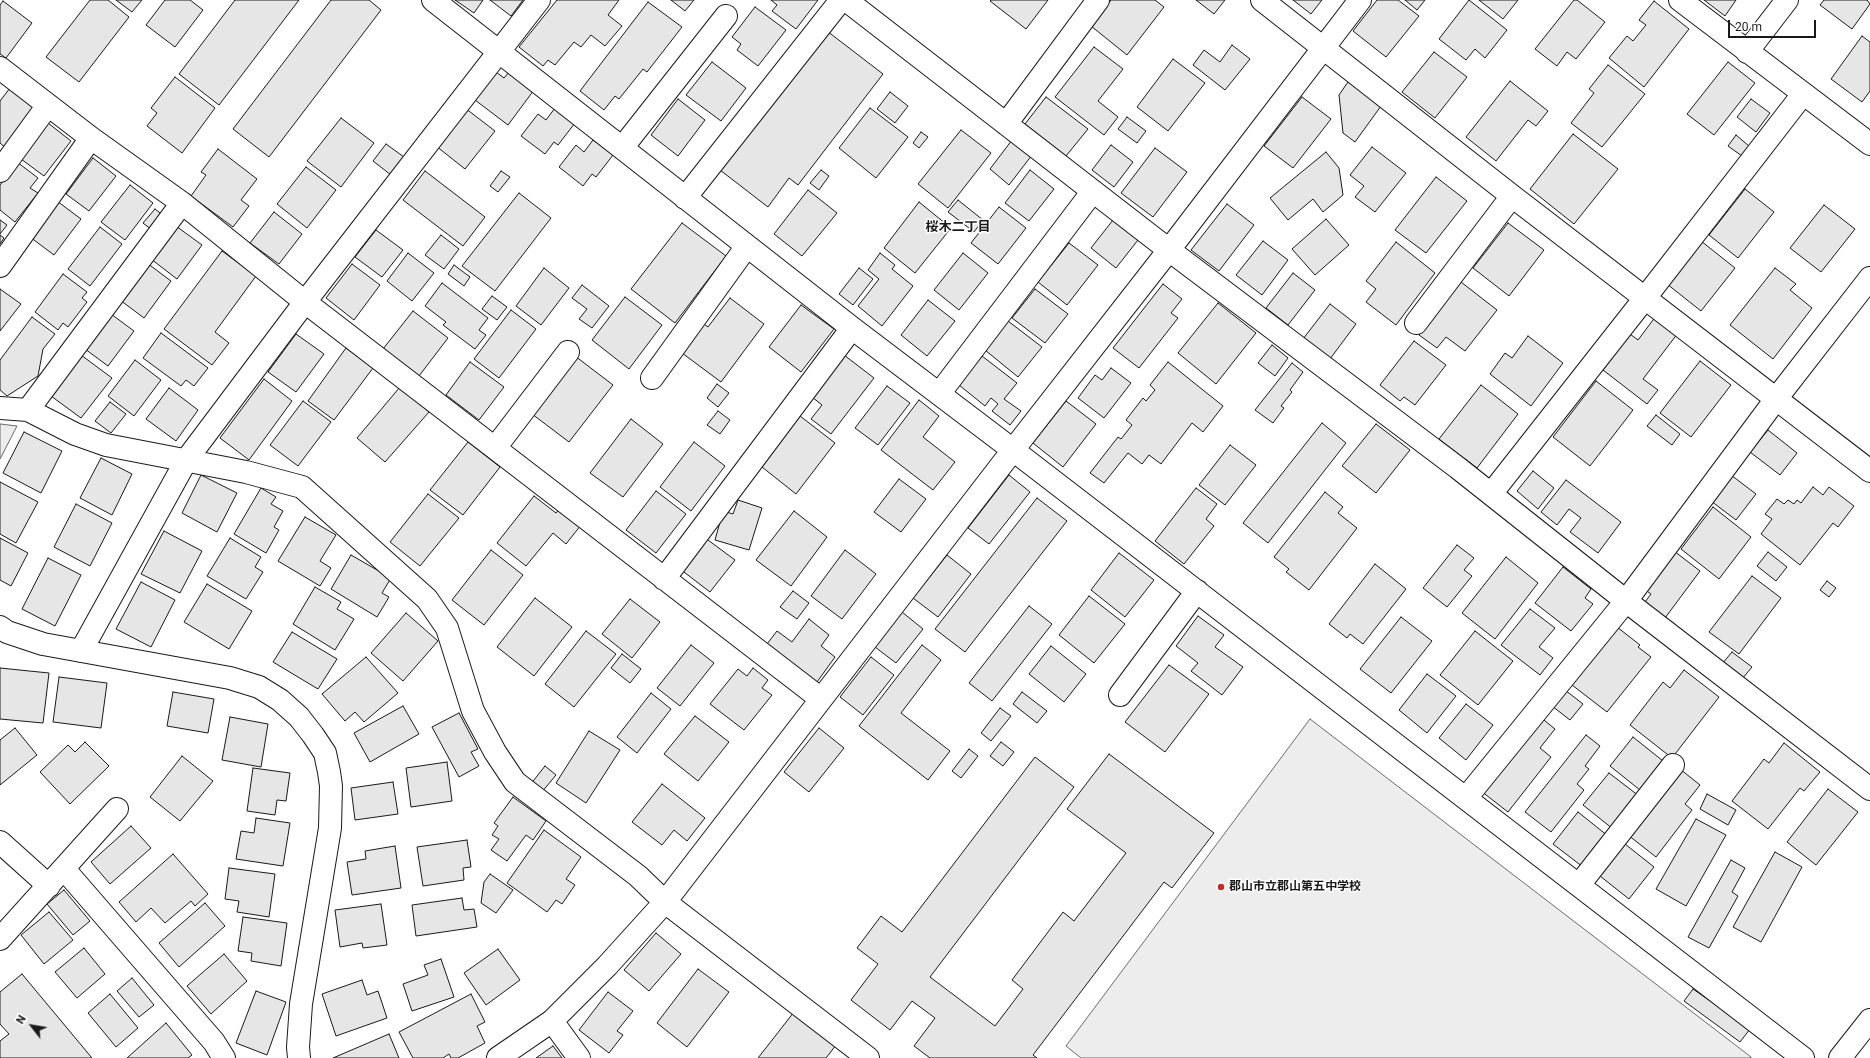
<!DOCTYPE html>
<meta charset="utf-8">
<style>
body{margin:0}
#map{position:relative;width:1870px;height:1058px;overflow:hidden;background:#fff;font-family:Roboto,sans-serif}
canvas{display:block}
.north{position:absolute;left:12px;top:1006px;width:40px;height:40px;-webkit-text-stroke:3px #fff;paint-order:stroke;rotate:301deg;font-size:11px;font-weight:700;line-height:16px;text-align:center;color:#1a1a1a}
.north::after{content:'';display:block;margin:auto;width:14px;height:18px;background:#1a1a1a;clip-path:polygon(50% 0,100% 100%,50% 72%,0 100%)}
.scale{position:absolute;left:1728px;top:20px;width:88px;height:18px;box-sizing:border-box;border:2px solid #1a1a1a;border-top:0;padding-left:5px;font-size:12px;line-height:14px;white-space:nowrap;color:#1a1a1a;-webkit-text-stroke:3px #fff;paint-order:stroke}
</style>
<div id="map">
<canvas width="1870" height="1058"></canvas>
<div class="north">N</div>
<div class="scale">20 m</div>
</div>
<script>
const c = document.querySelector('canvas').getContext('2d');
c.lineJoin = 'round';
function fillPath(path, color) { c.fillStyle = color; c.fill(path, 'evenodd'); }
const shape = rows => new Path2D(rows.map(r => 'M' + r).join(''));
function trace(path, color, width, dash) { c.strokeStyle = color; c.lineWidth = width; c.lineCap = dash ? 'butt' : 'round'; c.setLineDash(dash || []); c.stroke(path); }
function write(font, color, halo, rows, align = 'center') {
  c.font = font + ' Roboto,"Noto Sans JP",sans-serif'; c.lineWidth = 3; c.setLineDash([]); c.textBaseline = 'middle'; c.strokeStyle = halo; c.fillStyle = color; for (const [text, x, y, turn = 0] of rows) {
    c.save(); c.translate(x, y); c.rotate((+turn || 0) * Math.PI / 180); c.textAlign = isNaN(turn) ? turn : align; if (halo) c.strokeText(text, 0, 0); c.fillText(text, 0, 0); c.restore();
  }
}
const built = shape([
 [0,424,17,426,0,459,0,424],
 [1310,719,1751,1057,1751,1058,1081,1058,1066,1046,1310,719]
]);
fillPath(built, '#ededed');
trace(built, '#6a6a6a', 1);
const building = shape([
 [90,0,108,0,129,17,79,82,46,57,90,0],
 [116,0,142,0,132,12,116,0],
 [165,0,190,0,203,10,175,47,146,25,165,0],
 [235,0,299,0,219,105,179,74,235,0],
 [331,0,369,0,381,10,269,157,233,129,331,0],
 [455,0,483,0,474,13,455,0],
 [490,0,523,0,511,16,490,0],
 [557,0,619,0,608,15,622,26,605,46,591,35,581,47,574,42,555,65,548,60,543,66,519,47,557,0],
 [671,0,694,0,685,11,671,0],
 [771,0,818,0,796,29,772,11,777,5,771,0],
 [991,0,1048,0,1026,29,990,1,991,0],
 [1111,0,1155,0,1164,7,1127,55,1091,26,1111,0],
 [1196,0,1225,0,1214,14,1196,0],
 [1293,0,1322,0,1311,14,1293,0],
 [1377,0,1398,0,1419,16,1386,57,1353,31,1377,0],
 [1405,0,1425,0,1417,10,1405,0],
 [1469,0,1507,30,1485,58,1475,49,1466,60,1439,39,1469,0],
 [1479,0,1518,0,1503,19,1479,0],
 [1574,0,1577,0,1605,22,1576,59,1567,52,1557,66,1535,49,1574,0],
 [1704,0,1736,0,1725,16,1704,0],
 [1824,0,1867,0,1870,4,1852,29,1820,5,1824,0],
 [3,1,32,23,6,58,0,54,0,5,3,1],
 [1654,1,1689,29,1644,87,1609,58,1627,36,1633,41,1646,25,1639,20,1654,1],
 [648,2,682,27,647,72,643,69,619,99,615,96,604,110,580,91,648,2],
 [755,7,786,30,758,66,737,50,741,44,732,37,755,7],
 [827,31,883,74,798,185,789,178,768,207,720,170,827,31],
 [1862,36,1870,42,1870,91,1862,102,1831,79,1862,36],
 [1232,45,1250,59,1225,90,1193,65,1204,50,1220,62,1232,45],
 [1094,47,1123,69,1098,101,1118,117,1104,135,1055,97,1094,47],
 [1434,52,1467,77,1435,118,1402,92,1434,52],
 [1173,59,1205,83,1168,131,1137,107,1173,59],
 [712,62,746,88,721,121,686,95,712,62],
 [1728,62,1755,83,1714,135,1687,114,1728,62],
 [1608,65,1645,94,1602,147,1571,123,1594,93,1589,89,1608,65],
 [496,72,504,78,509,72,534,90,508,125,475,100,496,72],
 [175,77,215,108,182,153,147,126,157,113,151,108,175,77],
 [1510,81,1548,111,1536,126,1528,120,1496,161,1466,137,1510,81],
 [1348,82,1381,106,1355,142,1343,133,1339,95,1348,82],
 [10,88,38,109,7,149,0,143,0,101,10,88],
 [890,92,908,106,895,123,877,109,890,92],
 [1046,97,1088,129,1066,156,1025,124,1046,97],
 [1302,97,1331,119,1293,168,1264,146,1302,97],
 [678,99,705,120,678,156,651,135,678,99],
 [1751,99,1770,113,1756,132,1737,117,1751,99],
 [465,108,495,131,465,169,436,146,465,108],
 [555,108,575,123,558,145,554,142,545,154,521,136,538,114,546,120,555,108],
 [870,108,908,137,876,178,839,148,870,108],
 [1127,117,1146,131,1137,143,1118,129,1127,117],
 [341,118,374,143,341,187,307,161,341,118],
 [48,123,71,141,44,176,21,159,48,123],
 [961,130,991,153,948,208,918,184,961,130],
 [921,132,928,137,919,148,913,143,921,132],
 [1573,134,1618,169,1574,224,1530,189,1573,134],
 [1736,135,1749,146,1742,156,1728,146,1736,135],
 [593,140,613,155,596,177,592,174,583,186,559,167,576,145,584,152,593,140],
 [1012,140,1032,155,1009,185,990,169,1012,140],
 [386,144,404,157,391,175,373,161,386,144],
 [1111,145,1133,162,1114,187,1092,170,1111,145],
 [1372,147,1406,173,1375,212,1355,197,1364,186,1350,175,1372,147],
 [1155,148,1187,172,1153,217,1121,193,1155,148],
 [218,149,257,179,241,200,249,206,233,227,191,196,206,175,201,172,218,149],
 [1326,152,1339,168,1343,195,1323,212,1313,199,1288,220,1270,198,1326,152],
 [93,158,116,176,89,211,66,194,93,158],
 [17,162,38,178,30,188,38,193,15,222,0,210,0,185,17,162],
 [306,167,336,190,307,228,277,204,306,167],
 [821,170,829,176,819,190,810,183,821,170],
 [1030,170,1054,189,1029,221,1005,203,1030,170],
 [425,171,485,217,463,246,403,200,425,171],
 [501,171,510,177,498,192,490,186,501,171],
 [1436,177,1467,201,1426,253,1395,230,1436,177],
 [130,185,153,203,125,240,101,222,130,185],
 [1745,189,1774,212,1738,258,1709,235,1745,189],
 [808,190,837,213,802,256,774,234,808,190],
 [519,193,551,218,495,291,462,266,519,193],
 [958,200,983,220,974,232,948,212,958,200],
 [57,201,81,219,54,255,30,237,57,201],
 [919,202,951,228,915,273,884,248,919,202],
 [1227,204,1254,225,1219,271,1191,250,1227,204],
 [1824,205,1855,229,1821,272,1790,248,1824,205],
 [999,207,1026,228,998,264,971,243,999,207],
 [155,209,164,216,152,230,143,223,155,209],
 [274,212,302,234,279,264,250,243,274,212],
 [1326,219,1349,245,1315,275,1292,249,1326,219],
 [0,220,7,225,0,234,0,220],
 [1113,220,1138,240,1116,268,1091,248,1113,220],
 [682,223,726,256,675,323,631,289,682,223],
 [1508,223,1544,250,1509,296,1473,268,1508,223],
 [176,226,202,245,177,279,151,259,176,226],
 [100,227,122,244,90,286,68,269,100,227],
 [376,230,403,250,382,277,355,257,376,230],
 [0,235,4,238,0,244,0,235],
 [441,235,459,249,444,269,425,255,441,235],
 [1263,241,1288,260,1262,295,1236,275,1263,241],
 [1701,241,1735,268,1701,311,1667,284,1701,241],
 [1396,242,1435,273,1396,325,1366,302,1376,289,1366,281,1396,242],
 [1069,243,1098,265,1067,305,1038,282,1069,243],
 [222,251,256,276,215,332,229,343,212,365,164,329,222,251],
 [408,253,434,273,412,301,387,281,408,253],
 [880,253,895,265,892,269,913,286,882,326,858,306,879,279,868,270,880,253],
 [963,253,988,273,959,310,934,290,963,253],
 [147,263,171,281,144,318,120,300,147,263],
 [352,264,380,285,354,320,326,298,352,264],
 [454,265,470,277,464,286,448,274,454,265],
 [544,268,569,288,541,325,516,306,544,268],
 [859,268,873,279,853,305,839,294,859,268],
 [1775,268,1796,284,1790,290,1812,308,1773,359,1730,325,1775,268],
 [1293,273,1315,290,1288,325,1266,308,1293,273],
 [63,274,87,292,82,298,87,302,68,327,63,323,58,330,35,312,63,274],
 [1461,282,1497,310,1465,351,1446,337,1437,348,1419,335,1461,282],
 [442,283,488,318,479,330,486,335,475,349,443,325,446,322,425,306,442,283],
 [1163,284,1182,299,1171,313,1178,318,1139,368,1113,348,1163,284],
 [582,285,609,306,592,328,579,319,587,309,572,298,582,285],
 [0,289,21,304,0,331,0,289],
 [1035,289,1068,314,1045,343,1012,318,1035,289],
 [492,296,507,307,497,320,482,309,492,296],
 [625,297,662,325,629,369,592,340,625,297],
 [730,298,764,324,721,382,682,353,704,324,708,327,730,298],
 [928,300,955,321,927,356,901,335,928,300],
 [1218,303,1256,333,1216,384,1178,353,1218,303],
 [1330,304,1356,324,1330,359,1303,339,1330,304],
 [801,305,834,329,801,372,769,347,801,305],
 [511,310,536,329,499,378,474,359,511,310],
 [413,311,448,338,419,376,383,349,413,311],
 [111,314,134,331,108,366,85,349,111,314],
 [1656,316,1678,333,1643,379,1658,390,1647,404,1603,370,1630,334,1638,340,1656,316],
 [32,317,55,334,43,349,38,376,7,396,0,390,0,360,32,317],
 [1008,321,1042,347,1018,377,985,350,1008,321],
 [161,333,208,368,194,386,186,380,181,386,143,358,161,333],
 [296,334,324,354,296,392,268,372,296,334],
 [1528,336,1563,363,1531,406,1490,374,1505,353,1512,358,1528,336],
 [1414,341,1446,365,1415,405,1404,397,1400,401,1380,385,1414,341],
 [1272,345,1288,358,1275,376,1258,363,1272,345],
 [346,348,373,368,334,420,308,401,346,348],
 [81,355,112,378,81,418,51,396,81,355],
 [844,355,874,378,831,434,811,419,822,405,812,397,844,355],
 [575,356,613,385,569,442,532,414,575,356],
 [982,356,1017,383,1004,399,1021,411,1010,425,992,411,998,404,991,398,985,406,959,385,982,356],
 [135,360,161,380,134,416,108,396,135,360],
 [1700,361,1731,385,1691,437,1660,413,1700,361],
 [470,362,504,387,479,420,446,395,470,362],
 [1168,362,1223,406,1203,432,1192,423,1161,464,1149,455,1142,464,1128,453,1104,483,1090,473,1118,437,1121,439,1132,425,1126,420,1143,398,1146,401,1155,390,1150,385,1168,362],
 [1292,363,1303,372,1290,390,1292,392,1281,406,1284,408,1273,423,1255,410,1292,363],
 [1111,368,1131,383,1104,418,1078,398,1095,375,1102,380,1111,368],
 [264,379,292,401,249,460,220,438,264,379],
 [1596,381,1633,410,1590,466,1553,437,1596,381],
 [717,384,729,393,718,407,707,398,717,384],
 [1481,385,1518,414,1477,468,1439,439,1481,385],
 [887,386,910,403,878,445,855,428,887,386],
 [400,387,429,412,385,462,357,438,400,387],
 [169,388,198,410,176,441,146,419,169,388],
 [919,400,939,416,923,437,955,462,933,490,881,450,919,400],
 [303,401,331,422,298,466,270,445,303,401],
 [1066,401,1096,424,1063,467,1033,443,1066,401],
 [110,402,126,414,111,433,95,421,110,402],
 [718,411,730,420,720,434,707,425,718,411],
 [1656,415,1680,434,1672,445,1647,426,1656,415],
 [800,416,835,443,796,494,762,467,800,416],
 [631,419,663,444,623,497,590,473,631,419],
 [1322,423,1346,443,1268,543,1243,523,1322,423],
 [1376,424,1410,450,1376,493,1342,466,1376,424],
 [1768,430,1797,453,1780,475,1750,452,1768,430],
 [24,432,62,451,41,493,3,473,24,432],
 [468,442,500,467,463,515,430,490,468,442],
 [694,442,725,466,691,511,660,487,694,442],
 [1230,445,1256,465,1225,505,1199,485,1230,445],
 [101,458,132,474,112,515,80,498,101,458],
 [1533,471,1554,488,1538,509,1517,491,1533,471],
 [201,475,237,493,217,532,182,513,201,475],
 [1009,475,1030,492,989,544,968,528,1009,475],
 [1731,475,1756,494,1736,520,1711,501,1731,475],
 [899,479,926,499,901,532,874,512,899,479],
 [1566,480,1621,522,1598,553,1570,532,1581,518,1569,509,1557,525,1541,512,1566,480],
 [0,482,38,502,16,543,0,534,0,482],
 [1813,487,1823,495,1829,487,1854,506,1838,527,1833,523,1800,565,1761,534,1772,519,1765,514,1777,499,1784,504,1788,500,1794,504,1797,500,1801,503,1813,487],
 [261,488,276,497,271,504,283,511,274,527,279,530,266,553,234,534,261,488],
 [1196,488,1217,504,1206,519,1214,526,1184,564,1155,541,1196,488],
 [656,491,686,514,656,553,626,530,656,491],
 [1325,492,1343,507,1338,513,1357,528,1309,590,1286,572,1289,569,1274,557,1325,492],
 [428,494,459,518,420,566,390,542,428,494],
 [534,496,556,513,560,508,581,525,566,544,553,533,526,566,497,543,534,496],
 [1037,498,1067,521,965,652,935,629,1037,498],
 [738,500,762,508,749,550,715,540,723,511,733,514,738,500],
 [76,504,112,523,90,566,54,547,76,504],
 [1713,507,1751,537,1719,579,1681,549,1713,507],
 [794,511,827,537,791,586,756,560,794,511],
 [305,517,336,535,320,561,331,568,320,586,278,561,305,517],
 [164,531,202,551,180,593,141,574,164,531],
 [704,537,735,560,710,592,680,569,704,537],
 [0,538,28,553,11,586,0,580,0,538],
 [230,538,261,557,255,567,263,572,246,599,207,576,230,538],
 [1457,545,1474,558,1464,570,1472,576,1447,607,1423,588,1457,545],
 [491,550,523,575,484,625,452,600,491,550],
 [845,550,876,574,842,619,811,596,845,550],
 [1674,551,1700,571,1665,618,1645,602,1651,594,1644,589,1674,551],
 [1768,552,1787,567,1776,581,1757,566,1768,552],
 [1119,553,1154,580,1125,617,1091,590,1119,553],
 [351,555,391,578,382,593,389,597,377,617,331,589,351,555],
 [947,555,971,574,938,617,913,598,947,555],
 [1506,557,1538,583,1495,639,1462,613,1506,557],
 [48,558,81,575,55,626,22,609,48,558],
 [1375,564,1406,589,1363,644,1350,634,1347,638,1329,624,1375,564],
 [1563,567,1591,589,1585,598,1593,604,1571,631,1535,603,1563,567],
 [1752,576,1781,598,1739,654,1709,632,1752,576],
 [1827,581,1836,588,1829,597,1820,590,1827,581],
 [141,582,175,600,151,647,116,629,141,582],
 [207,584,252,611,229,649,184,622,207,584],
 [315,587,341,602,337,609,354,619,335,650,293,624,315,587],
 [793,591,809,603,797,619,780,607,793,591],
 [1089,596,1125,624,1094,663,1059,635,1089,596],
 [535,598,572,627,534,676,497,647,535,598],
 [630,599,660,622,632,658,602,634,630,599],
 [1029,606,1052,624,992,701,969,683,1029,606],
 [1530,609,1555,628,1539,647,1553,658,1540,675,1501,645,1530,609],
 [902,612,923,629,896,663,875,647,902,612],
 [406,613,438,641,403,681,371,653,406,613],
 [1198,616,1224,635,1215,647,1243,667,1222,695,1191,671,1198,663,1176,646,1198,616],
 [1401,617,1432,641,1391,693,1360,669,1401,617],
 [809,619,829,635,821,646,835,657,817,682,767,644,777,631,792,642,809,619],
 [1617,627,1640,645,1638,647,1651,657,1607,712,1572,685,1579,676,1577,675,1617,627],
 [586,631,616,654,574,707,545,684,586,631],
 [1475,631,1513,661,1478,705,1440,675,1475,631],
 [292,632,337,659,318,689,273,662,292,632],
 [691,645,714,663,680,706,657,688,691,645],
 [922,645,941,660,901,713,950,751,928,780,859,726,922,645],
 [1051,646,1086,674,1064,702,1029,674,1051,646],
 [1732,652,1752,667,1742,679,1722,664,1732,652],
 [622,654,641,669,630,683,611,668,622,654],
 [366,657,398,693,364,722,355,712,345,721,322,694,366,657],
 [871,657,894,675,863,715,840,697,871,657],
 [1169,665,1209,694,1165,752,1125,722,1169,665],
 [0,668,49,673,43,723,0,719,0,668],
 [753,668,768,680,762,688,772,695,744,730,710,704,738,669,747,676,753,668],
 [1684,670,1719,697,1672,758,1630,725,1663,682,1670,688,1684,670],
 [1427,674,1456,696,1427,733,1399,710,1427,674],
 [59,677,107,683,101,728,53,722,59,677],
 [1565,690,1583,704,1570,720,1552,706,1565,690],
 [173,692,214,699,208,733,167,726,173,692],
 [1022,692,1047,711,1037,723,1013,704,1022,692],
 [651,693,671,709,637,753,617,737,651,693],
 [1466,704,1493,725,1466,760,1439,738,1466,704],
 [403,706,419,734,370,762,354,733,403,706],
 [1000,708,1011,716,991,741,981,733,1000,708],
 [459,713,478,749,471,752,479,766,459,777,432,727,459,713],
 [695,716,729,742,698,781,664,754,695,716],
 [1539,716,1555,729,1540,748,1551,757,1508,812,1481,791,1539,716],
 [230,717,268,724,261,767,222,760,230,717],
 [15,728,37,755,0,785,0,740,15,728],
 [819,728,844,748,809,792,784,772,819,728],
 [589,731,620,750,586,803,556,783,589,731],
 [1586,735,1600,746,1585,766,1589,769,1577,784,1584,790,1551,832,1525,812,1586,735],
 [1633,737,1663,761,1640,790,1610,766,1633,737],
 [85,742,109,766,70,804,40,772,68,745,75,752,85,742],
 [1001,742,1014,752,1003,766,990,756,1001,742],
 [1784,743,1820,772,1804,791,1800,788,1768,829,1732,801,1764,759,1769,763,1784,743],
 [969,749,978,756,961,778,952,771,969,749],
 [1109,754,1214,833,1172,888,1164,882,1033,1055,1037,1058,930,1058,914,1046,935,1018,912,1001,890,1030,851,1000,878,964,857,948,881,916,902,932,1035,757,1074,787,930,977,995,1026,1023,989,1012,980,1063,912,1074,921,1126,853,1067,809,1109,754],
 [182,756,213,781,180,821,150,797,182,756],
 [447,762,452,801,411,807,406,768,447,762],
 [545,766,556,775,541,793,530,785,545,766],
 [253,768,290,773,286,801,277,800,275,815,247,811,253,768],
 [1680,769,1700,785,1685,804,1692,810,1656,857,1628,835,1680,769],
 [1609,773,1639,796,1613,829,1583,805,1609,773],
 [393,782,398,814,355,820,351,788,393,782],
 [662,784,705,818,687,841,674,830,662,845,632,822,662,784],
 [1828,789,1858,812,1816,865,1787,842,1828,789],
 [1707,794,1736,810,1728,825,1700,809,1707,794],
 [513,797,546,821,533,840,526,835,507,861,491,850,499,839,492,835,498,826,494,823,513,797],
 [1578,812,1608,836,1583,867,1553,844,1578,812],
 [256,818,290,823,283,866,236,859,241,831,254,833,256,818],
 [1696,819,1726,835,1686,906,1656,889,1696,819],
 [131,826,151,848,110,884,91,862,131,826],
 [544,830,581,857,566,879,575,885,562,904,556,900,547,912,507,883,544,830],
 [467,840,471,867,463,868,464,880,423,886,417,847,467,840],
 [1625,844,1654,867,1629,899,1600,876,1625,844],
 [395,846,401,888,352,895,347,862,366,859,365,851,395,846],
 [1775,852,1802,867,1761,942,1733,927,1775,852],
 [173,854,208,894,195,906,191,901,165,923,151,908,136,922,119,902,173,854],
 [1731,860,1745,868,1732,892,1738,896,1709,948,1688,937,1731,860],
 [229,868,275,874,269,917,237,912,239,901,225,899,229,868],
 [490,874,513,890,496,913,481,903,484,882,490,874],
 [64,890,90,921,73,935,47,904,64,890],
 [462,898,464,910,474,909,477,927,416,936,412,905,462,898],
 [205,903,225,926,179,967,159,943,205,903],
 [381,904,387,945,363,948,362,943,340,947,335,910,381,904],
 [49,912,73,940,44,964,21,935,49,912],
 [243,917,287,923,281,966,251,961,252,953,238,951,243,917],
 [656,933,681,954,649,991,624,970,656,933],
 [84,948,105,974,77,998,55,972,84,948],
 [498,949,520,980,486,1005,464,973,498,949],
 [224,954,247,981,211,1014,187,986,224,954],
 [441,959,454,997,412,1011,403,984,428,975,424,965,441,959],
 [698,969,729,992,687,1047,657,1023,698,969],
 [22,974,92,1058,0,1058,0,1041,9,1034,0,1024,0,992,22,974],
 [132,978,154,1005,139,1017,117,991,132,978],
 [362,980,367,995,378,991,387,1018,336,1036,322,994,362,980],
 [1693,989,1750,1029,1740,1042,1684,1001,1693,989],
 [256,991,286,1002,267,1055,236,1043,256,991],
 [608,992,633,1011,617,1031,623,1035,609,1053,579,1030,608,992],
 [110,994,138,1028,116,1047,88,1013,110,994],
 [471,994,485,1022,477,1026,485,1043,458,1058,451,1058,449,1054,443,1058,413,1058,399,1032,471,994],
 [794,1012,836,1045,826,1058,758,1058,794,1012],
 [166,1023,192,1055,188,1058,127,1058,166,1023],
 [389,1034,399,1058,333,1058,389,1034],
 [553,1046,562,1058,536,1058,553,1046]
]);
fillPath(building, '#e6e6e6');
trace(building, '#1a1a1a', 1);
const minor = shape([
 [433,0,852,328,1013,450,1803,1058],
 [846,0,1169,250,1458,468,1626,601,1870,789],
 [1262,0,1512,196,1870,471],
 [1680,0,1870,144],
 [1747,52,1787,0],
 [0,68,91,138,182,203,305,302,821,699],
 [1006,124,1098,0],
 [622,148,726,16],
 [0,171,48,105],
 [685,198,841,0],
 [0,266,91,138],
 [1416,323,1512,196],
 [652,378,747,246],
 [939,394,1093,191],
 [0,408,28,410,75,434,106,445,246,472,302,487,427,599,447,628,473,711,495,752,515,782,638,876,665,902,868,1058],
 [28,410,182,203],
 [495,448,568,352],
 [1491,494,1645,298,1803,94],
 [664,579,852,328],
 [0,627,7,632,43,644,230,678,259,687,280,700,299,717,313,735,325,753,329,772,331,786,330,828,301,1004,298,1047,299,1058],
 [81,651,187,459,305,302,539,0],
 [1120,695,1197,591],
 [1466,798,1626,601,1776,399,1870,278],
 [0,842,49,886],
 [64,869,214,1042,224,1058],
 [1579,885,1673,765],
 [0,939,117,809],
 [552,1021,579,1058],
 [498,1058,552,1021,607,966,665,902,1013,450,1169,250,1360,0],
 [1840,1058,1870,1020]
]);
trace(minor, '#1a1a1a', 24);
trace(minor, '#fff', 22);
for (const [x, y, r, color] of [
 [1221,887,4,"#c62828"]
]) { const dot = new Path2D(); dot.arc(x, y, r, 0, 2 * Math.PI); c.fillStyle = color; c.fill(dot); trace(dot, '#fff', 1.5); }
write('bold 12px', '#1a1a1a', '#fff', [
 ["郡山市立郡山第五中学校",1229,887]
], 'left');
write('bold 13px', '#1a1a1a', '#fff', [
 ["桜木二丁目",958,228]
]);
</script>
